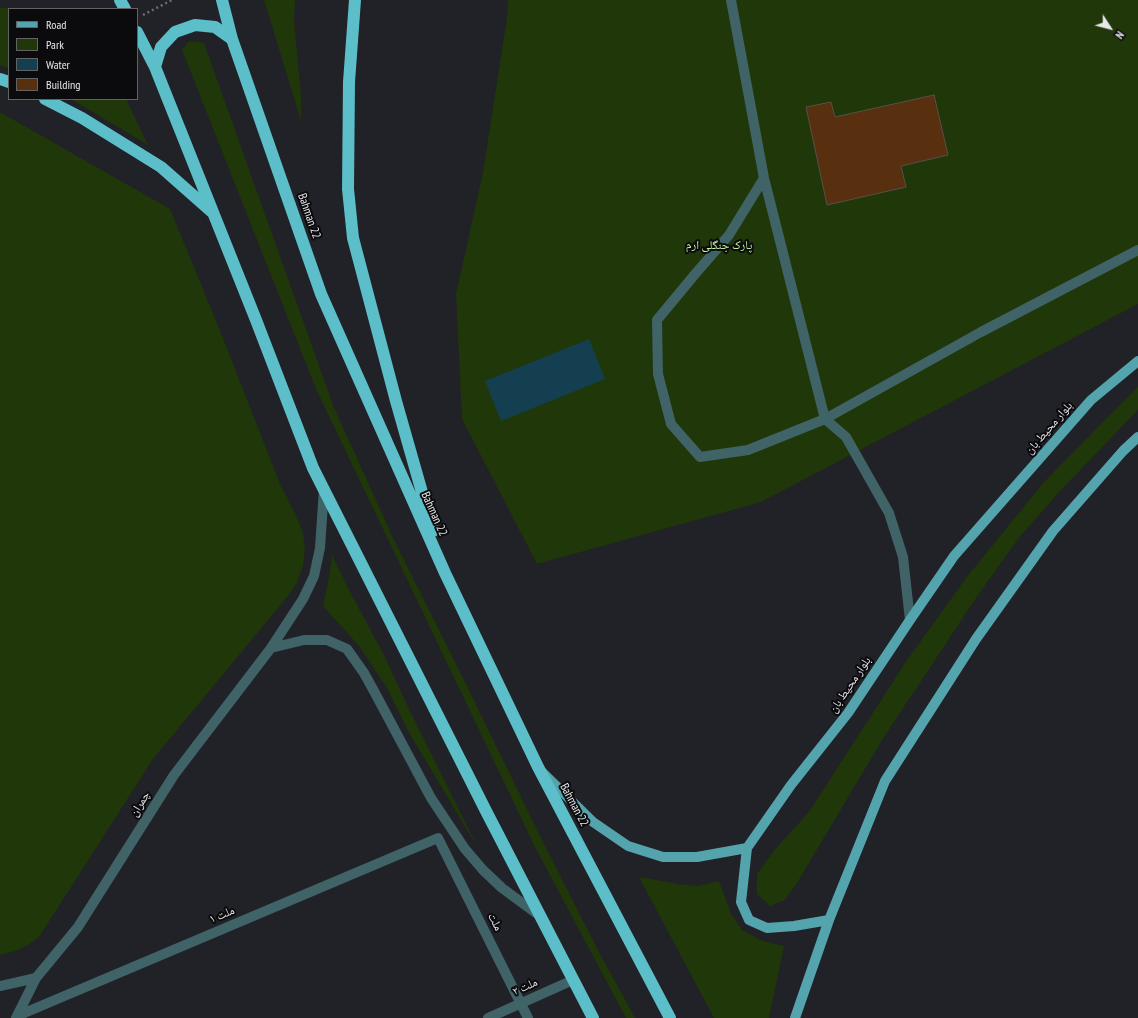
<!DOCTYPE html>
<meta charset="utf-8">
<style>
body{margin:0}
#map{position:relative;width:1138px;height:1018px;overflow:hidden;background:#212128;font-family:"PT Sans Narrow",sans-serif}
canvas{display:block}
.legend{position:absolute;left:8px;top:8px;width:130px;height:92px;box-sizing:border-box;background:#0b0b0e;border:1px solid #636366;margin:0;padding:5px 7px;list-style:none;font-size:12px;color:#e6e6eb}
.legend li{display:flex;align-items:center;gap:8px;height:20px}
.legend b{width:20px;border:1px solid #636366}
.north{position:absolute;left:1090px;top:8px;width:40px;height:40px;-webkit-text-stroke:3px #0b0b0e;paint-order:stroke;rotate:126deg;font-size:11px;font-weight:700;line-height:16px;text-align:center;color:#e6e6eb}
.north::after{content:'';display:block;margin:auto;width:14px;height:18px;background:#e6e6eb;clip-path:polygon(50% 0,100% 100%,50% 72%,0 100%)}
</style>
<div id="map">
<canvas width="1138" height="1018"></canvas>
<ul class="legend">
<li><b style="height:5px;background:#54a4ad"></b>Road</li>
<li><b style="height:11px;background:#203709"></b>Park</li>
<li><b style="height:11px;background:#143f51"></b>Water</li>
<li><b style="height:11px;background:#59300f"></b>Building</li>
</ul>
<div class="north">N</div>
</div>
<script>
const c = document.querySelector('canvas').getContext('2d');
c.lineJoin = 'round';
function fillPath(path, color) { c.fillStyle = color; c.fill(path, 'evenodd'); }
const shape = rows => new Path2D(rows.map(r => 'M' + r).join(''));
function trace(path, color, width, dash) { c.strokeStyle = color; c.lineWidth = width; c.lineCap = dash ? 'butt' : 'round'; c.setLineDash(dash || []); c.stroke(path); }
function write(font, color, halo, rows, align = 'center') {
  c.font = font + ' "PT Sans Narrow","Noto Naskh Arabic",sans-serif'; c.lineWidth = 4; c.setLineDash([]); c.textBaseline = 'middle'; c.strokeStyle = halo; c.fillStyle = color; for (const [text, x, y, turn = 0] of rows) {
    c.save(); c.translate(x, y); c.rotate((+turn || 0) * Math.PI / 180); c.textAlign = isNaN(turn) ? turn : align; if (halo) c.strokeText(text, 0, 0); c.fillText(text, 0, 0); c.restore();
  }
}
fillPath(shape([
 [264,0,295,0,294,20,301,96,301,121],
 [508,0,1138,0,1138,304,761,502,537,564,462,419,456,294,483,172,507,18],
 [0,8,5,8,9,9,9,68,0,65],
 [189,41,204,43,333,405,394,540,467,686,539,834,600,954,635,1018,626,1018,535,847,316,389,182,50],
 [71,99,126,99,148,145],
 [0,112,170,209,219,328,280,484,296,516,303,532,305,549,303,566,297,583,287,597,153,759,39,937,28,945,15,951,0,955],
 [1138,387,1138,410,1060,491,1018,539,978,595,884,737,797,883,785,900,770,906,757,894,757,874,776,848,809,812,905,663,966,578,1044,482,1096,429],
 [332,555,348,588,384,655,409,709,479,850,408,731,387,688,359,646,323,606,329,578],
 [639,877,678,884,698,886,719,881,731,914,743,931,763,941,784,946,769,1018,714,1018]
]), '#203709');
fillPath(shape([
 [589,339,605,379,501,421,485,381]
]), '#143f51');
const building = shape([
 [934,95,948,155,901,166,906,187,827,205,806,107,831,102,835,117,934,95]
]);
fillPath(building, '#59300f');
trace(building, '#574f4a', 1);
trace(shape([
 [143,15,172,0]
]), '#6d6d73', 2.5, [2, 3]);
trace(shape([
 [731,0,764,178,825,419,846,437,889,513,903,557,910,620],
 [764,178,729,235,696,273,657,320,658,374,671,424,700,457,748,450,825,419,981,332,1138,250],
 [271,648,304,640,327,640,347,649,364,673,375,693,431,798,465,849,483,870,502,888,540,916],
 [0,986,36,978],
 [17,1016,438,838,528,1018],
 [16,1018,36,978,78,927,174,775,271,648,303,599,314,576,320,548,324,489],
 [488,1018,573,980]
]), '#3f6367', 10);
trace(shape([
 [543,773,593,822,628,846,663,857,697,857,747,848,791,785,848,713,910,620,954,556,1091,400,1138,361],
 [747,848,741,902,749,920,767,928,794,926,829,920],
 [795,1018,829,920,885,781,976,639,1053,531,1123,451,1138,437]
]), '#54a4ad', 10);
trace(shape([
 [120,0,125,9],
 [222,0,232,39,321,294,445,573,538,767,670,1018],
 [355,0,349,82,348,189,353,238,396,401,433,531],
 [137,32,155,67,256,320,313,468,486,811,593,1018],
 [155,67,161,47,175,32,195,25,215,27,232,39],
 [0,79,9,82],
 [45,99,82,118,161,167,212,212]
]), '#5bbec8', 12);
write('12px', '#e6e6eb', '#0b0b0e', [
 ["Bahman 22",309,216,71],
 ["بلوار محیط بان",1049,428,-49],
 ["Bahman 22",434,514,66],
 ["بلوار محیط بان",850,685,-56],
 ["چمران",140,804,-58],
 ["Bahman 22",574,805,62],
 ["ملت ۱",222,915,-23],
 ["ملت",495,922,63],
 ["ملت ۲",525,987,-24]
]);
write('12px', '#c5f69f', '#0b0b0e', [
 ["پارک جنگلی ارم",719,246]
]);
</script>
